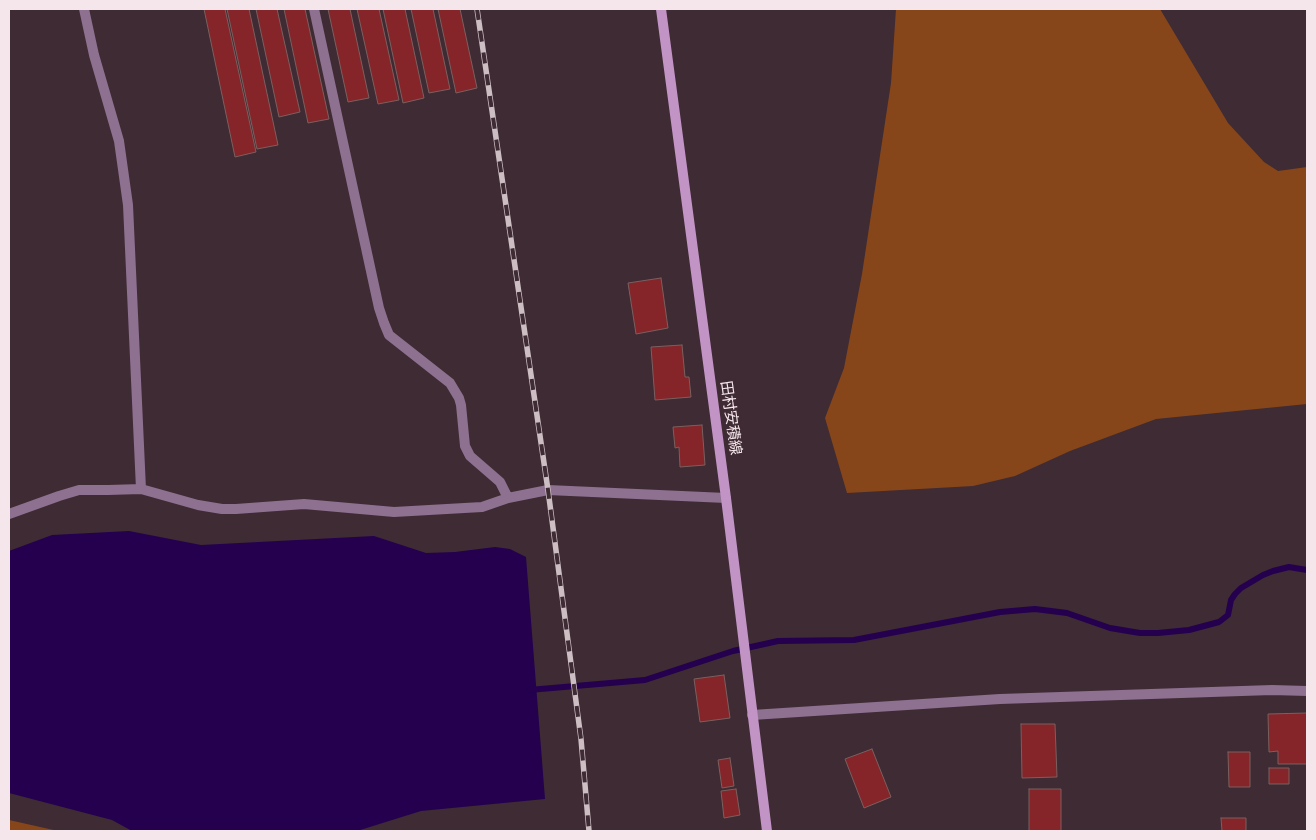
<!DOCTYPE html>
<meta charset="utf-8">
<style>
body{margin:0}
#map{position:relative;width:1316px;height:840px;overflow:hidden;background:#3f2b33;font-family:"Source Serif 4",serif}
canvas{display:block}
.frame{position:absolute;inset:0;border:10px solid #f4e6eb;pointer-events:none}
</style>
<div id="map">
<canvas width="1316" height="840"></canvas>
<div class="frame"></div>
</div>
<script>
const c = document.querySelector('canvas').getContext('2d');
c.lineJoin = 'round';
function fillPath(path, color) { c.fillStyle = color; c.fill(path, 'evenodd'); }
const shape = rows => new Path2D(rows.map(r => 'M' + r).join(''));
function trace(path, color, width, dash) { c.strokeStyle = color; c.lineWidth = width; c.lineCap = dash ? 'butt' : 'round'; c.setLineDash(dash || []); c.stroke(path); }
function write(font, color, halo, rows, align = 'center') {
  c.font = font + ' "Source Serif 4","Noto Sans JP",serif'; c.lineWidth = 5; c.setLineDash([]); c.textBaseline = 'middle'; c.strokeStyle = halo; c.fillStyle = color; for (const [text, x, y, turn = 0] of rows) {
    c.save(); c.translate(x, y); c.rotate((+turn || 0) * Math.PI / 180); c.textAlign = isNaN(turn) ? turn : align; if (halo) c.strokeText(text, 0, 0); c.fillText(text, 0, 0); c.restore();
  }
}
fillPath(shape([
 [896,9,1160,9,1228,123,1264,162,1278,171,1307,167,1307,404,1156,419,1070,451,1015,476,973,486,847,493,825,418,844,368,862,274,891,83],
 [9,820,58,831,9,831]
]), '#86461a');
fillPath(shape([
 [129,531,201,545,374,536,426,553,455,552,495,547,510,549,526,557,545,799,421,811,357,831,132,831,112,820,9,793,9,551,52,535]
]), '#24004f');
trace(shape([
 [529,690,645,680,733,651,778,641,854,640,1000,612,1035,609,1067,613,1110,628,1140,633,1158,633,1189,630,1219,622,1228,615,1231,600,1235,594,1241,588,1263,575,1273,571,1289,567,1307,570]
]), '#24004f', 6);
const building = shape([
 [204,9,225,9,256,152,235,157,204,9],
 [227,9,249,9,278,145,257,149,227,9],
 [256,9,277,9,300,112,279,117,256,9],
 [284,9,305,9,329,119,308,123,284,9],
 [328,9,350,9,369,98,348,102,328,9],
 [357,9,379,9,399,100,378,104,357,9],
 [383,9,405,9,424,98,403,103,383,9],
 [411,9,433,9,450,89,429,93,411,9],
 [438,9,460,9,477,88,456,93,438,9],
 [661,278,668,328,636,334,628,283,661,278],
 [682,345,685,377,689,377,691,397,655,400,651,347,682,345],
 [702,425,705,465,680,467,679,447,675,448,673,427,702,425],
 [724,675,730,718,700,722,694,679,724,675],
 [1307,713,1307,764,1278,764,1278,751,1269,752,1268,714,1307,713],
 [1021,724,1055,724,1057,777,1022,778,1021,724],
 [872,749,891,797,864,808,845,759,872,749],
 [1228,752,1250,752,1250,787,1229,787,1228,752],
 [730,758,734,786,722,788,718,760,730,758],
 [1269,768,1289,768,1289,784,1269,784,1269,768],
 [736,789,740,815,724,818,721,791,736,789],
 [1029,789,1061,789,1061,831,1029,831,1029,789],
 [1221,818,1246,818,1246,831,1222,831,1221,818]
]);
fillPath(building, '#85252a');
trace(building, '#7a605f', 1);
trace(shape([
 [84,9,94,55,119,141,128,205,141,489],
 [314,9,379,308,384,323,389,335,450,383,459,398,461,405,465,446,470,456,500,482,508,498],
 [9,514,59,496,79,490,108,490,141,489,198,505,222,509,236,509,304,504,394,512,482,507,508,498,548,490,726,498],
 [752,715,1000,699,1272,690,1307,691]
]), '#8e7090', 10);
trace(shape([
 [661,9,726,498,767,831]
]), '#c293c5', 10);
const rail = shape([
 [477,9,548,490,581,739,589,831]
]);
trace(rail, '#cdbec4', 5.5);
trace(rail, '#3f2b33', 4, [11]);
write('15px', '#f4e6eb', '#3f2b33', [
 ["田村安積線",730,418,82]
]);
</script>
